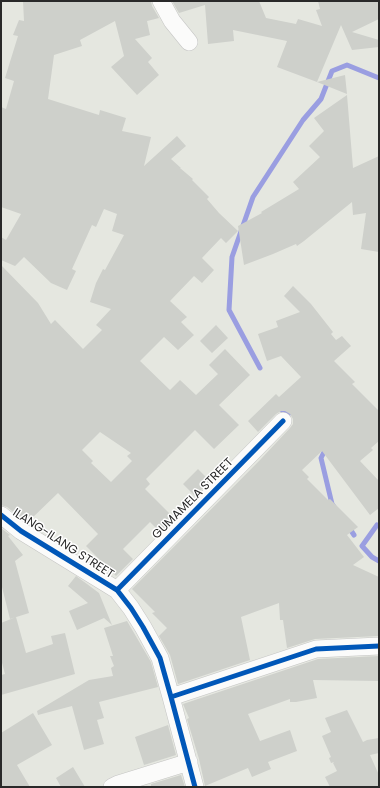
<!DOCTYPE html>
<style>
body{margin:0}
#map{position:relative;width:380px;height:788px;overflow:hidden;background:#e5e7e0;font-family:Poppins,sans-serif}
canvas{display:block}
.frame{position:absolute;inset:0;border:2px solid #292929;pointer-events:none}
</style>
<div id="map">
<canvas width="380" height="788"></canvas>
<div class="frame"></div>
</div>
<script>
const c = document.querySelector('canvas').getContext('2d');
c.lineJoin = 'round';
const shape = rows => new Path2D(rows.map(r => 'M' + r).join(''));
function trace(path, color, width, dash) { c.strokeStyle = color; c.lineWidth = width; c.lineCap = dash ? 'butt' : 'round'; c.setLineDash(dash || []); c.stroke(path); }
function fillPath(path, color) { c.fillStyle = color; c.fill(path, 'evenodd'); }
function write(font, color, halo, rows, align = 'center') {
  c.font = font + ' Poppins,sans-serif'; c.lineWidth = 3; c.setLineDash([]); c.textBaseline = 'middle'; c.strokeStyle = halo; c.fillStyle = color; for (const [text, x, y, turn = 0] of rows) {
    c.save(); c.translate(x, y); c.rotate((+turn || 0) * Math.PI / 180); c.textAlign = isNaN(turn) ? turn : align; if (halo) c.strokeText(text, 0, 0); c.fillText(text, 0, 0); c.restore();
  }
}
trace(shape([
 [260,368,229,310,232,257,253,197,303,120,321,99,332,71,347,65,379,78],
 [282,410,288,414,294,410],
 [327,448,325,450,321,458,332,504,334,507],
 [377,525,362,546,372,557,379,561],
 [348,526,354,535]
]), '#9a9ee1', 5);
fillPath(shape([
 [23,1,151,1,152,6,159,18,147,21,150,35,135,39,152,58,148,62,159,75,137,95,111,67,124,56,115,21,80,40,82,46,54,55,48,99,99,115,100,110,126,118,122,131,151,137,144,166,177,136,186,146,171,159,181,168,180,168,193,179,192,180,209,197,207,199,219,213,238,231,226,243,221,238,202,258,214,270,202,283,194,276,170,301,187,317,181,322,194,335,178,350,164,337,140,361,170,390,180,380,196,395,218,374,209,365,225,349,250,375,219,405,239,425,214,449,195,430,146,479,150,484,145,489,174,518,160,532,150,522,123,549,133,559,116,576,86,546,98,534,58,493,29,521,29,520,26,522,7,507,1,505,1,265,38,303,51,324,55,320,83,349,102,330,96,325,111,309,90,302,96,283,103,269,105,270,124,235,112,231,117,214,104,209,96,227,92,225,72,269,76,271,67,290,51,283,24,257,15,266,1,260,1,237,6,240,21,214,1,207,1,107,6,109,14,81,5,78,18,36,13,35,19,20,24,21],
 [100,432,131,453,127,456,132,461,111,482,91,463,93,461,82,450],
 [172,1,205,1,205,4,205,1,259,1,266,18,296,24,298,19,322,26,316,10,320,9,318,1,379,1,379,19,352,32,379,40,379,47,352,50,341,25,317,82,277,67,287,41,233,30,234,41,208,44,205,5,179,13],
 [345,75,347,94,317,82],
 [347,95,353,168,379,156,379,252,361,249,366,213,353,215,352,202,304,241,297,246,296,244,273,254,244,265,238,226,262,213,261,212,299,189,293,182,320,157,309,146,324,131,314,118],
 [293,286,311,304,333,332,331,334,336,340,342,336,351,346,334,361,355,382,352,384,379,411,379,441,371,448,373,450,360,461,379,481,379,508,370,515,322,451,302,470,309,477,307,479,328,500,330,499,358,527,347,535,364,557,353,565,379,577,379,636,315,639,287,648,283,620,280,620,279,603,241,617,250,660,178,684,170,655,159,636,167,628,152,613,155,612,132,589,260,460,290,428,293,424,293,419,290,414,285,411,281,411,276,414,258,432,248,421,276,394,279,397,301,377,281,356,267,361,258,334,278,327,276,321,300,312,284,296],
 [216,325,228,338,212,353,200,341],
 [198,469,210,481,195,496,183,484],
 [1,528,10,535,8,536,23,555,15,561,29,613,10,619,1,583],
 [76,576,87,584,99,593,112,625,104,618,77,630,69,611,88,603,68,586],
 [16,617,26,653,53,644,51,636,65,633,75,674,1,695,1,675,5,674,1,659,1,623],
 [127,621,151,662,158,687,99,702,104,718,97,720,104,744,84,750,72,706,38,715,37,711,89,680,113,676,111,668,114,666,110,656,113,656,104,628],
 [379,656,379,681,313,680,317,698,296,702,290,702,290,699,248,714,260,741,290,730,297,751,268,762,271,769,252,777,248,768,205,786,199,759,187,719,189,718,183,704,318,659],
 [347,710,363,742,367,740,379,738,379,753,370,755,379,775,379,787,330,787,325,777,337,771,333,763,334,762,331,763,329,758,331,757,322,736,331,732,325,718],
 [33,713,52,745,17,765,30,787,1,787,1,733],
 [168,725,176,755,144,765,135,737],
 [73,767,85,787,61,787,56,778],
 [181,775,185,787,151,787,151,784]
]), '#ced0cb');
const minor = shape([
 [161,1,172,21,189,42],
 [1,515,21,531,117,590,131,608,143,627,160,658,171,697,195,787],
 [117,590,283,421],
 [171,697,316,649,379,646],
 [112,787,118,784,189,762]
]);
trace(minor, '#c5c5c4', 18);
trace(minor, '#fbfbfa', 17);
trace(shape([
 [1,515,21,531,117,590,131,608,143,627,160,658,171,697,195,787],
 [117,590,283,421],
 [171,697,316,649,379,646]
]), '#0057b8', 5);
write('12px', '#292929', '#fff', [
 ["GUMAMELA STREET",193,499,-45],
 ["ILANG-ILANG STREET",63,544,33]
]);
</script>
